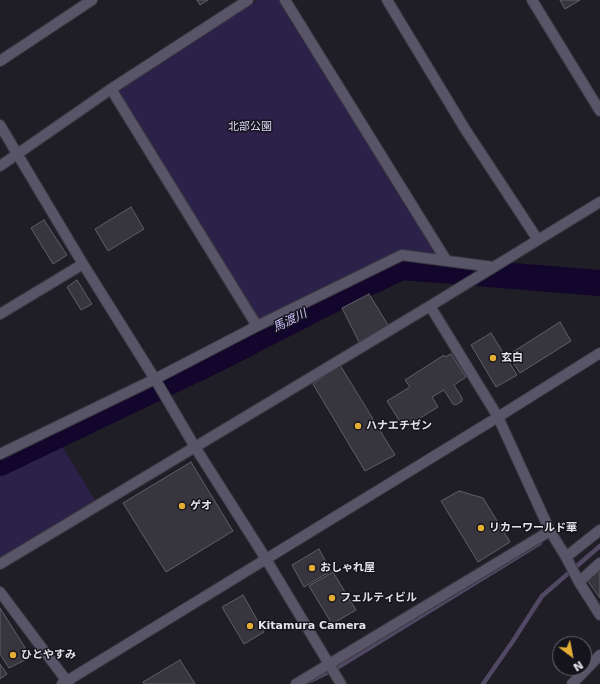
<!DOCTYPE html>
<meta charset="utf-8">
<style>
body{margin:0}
#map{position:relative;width:600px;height:684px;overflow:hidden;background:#1f1d25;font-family:"DejaVu Sans",sans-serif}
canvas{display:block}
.north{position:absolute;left:552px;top:636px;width:40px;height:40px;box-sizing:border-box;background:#15141c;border:1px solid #67666e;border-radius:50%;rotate:148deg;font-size:11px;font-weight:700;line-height:16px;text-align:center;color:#e3e2e8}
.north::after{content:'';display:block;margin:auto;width:14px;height:18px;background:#e4ae35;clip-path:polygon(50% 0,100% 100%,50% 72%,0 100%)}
</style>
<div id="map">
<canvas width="600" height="684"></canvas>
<div class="north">N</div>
</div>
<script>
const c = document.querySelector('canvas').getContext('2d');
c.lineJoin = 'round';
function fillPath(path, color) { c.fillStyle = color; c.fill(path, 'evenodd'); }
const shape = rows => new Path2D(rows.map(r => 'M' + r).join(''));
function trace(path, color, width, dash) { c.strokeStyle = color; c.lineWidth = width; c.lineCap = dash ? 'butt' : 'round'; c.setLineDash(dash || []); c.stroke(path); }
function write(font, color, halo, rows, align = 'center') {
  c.font = font + ' "DejaVu Sans","Noto Sans JP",sans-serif'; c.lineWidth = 3; c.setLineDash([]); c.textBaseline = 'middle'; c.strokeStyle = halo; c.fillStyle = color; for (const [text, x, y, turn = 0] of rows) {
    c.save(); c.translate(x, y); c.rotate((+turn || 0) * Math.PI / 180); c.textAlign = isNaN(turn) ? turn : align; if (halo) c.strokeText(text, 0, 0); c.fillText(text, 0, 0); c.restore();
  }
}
fillPath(shape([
 [258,0,285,0,444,259,401,254,258,323,115,92],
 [58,440,97,503,0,564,0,466]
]), '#2c2149');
trace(shape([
 [310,681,335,669,540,543],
 [483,684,513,641,542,596,600,546]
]), '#514864', 4.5);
trace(shape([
 [0,463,219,358,338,297,402,267,600,283]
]), '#13062c', 26);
const building = shape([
 [197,0,208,0,200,5,197,0],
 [560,0,580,0,565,9,560,0],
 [131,207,144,229,108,251,95,229,131,207],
 [44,220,67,255,53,264,31,228,44,220],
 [77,280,92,304,81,310,67,287,77,280],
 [369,294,388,325,359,342,342,308,369,294],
 [560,322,571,341,520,373,508,355,560,322],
 [491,333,517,375,496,387,471,345,491,333],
 [451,354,466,377,454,385,462,398,462,401,456,405,453,404,444,390,432,397,438,407,404,428,387,401,410,387,405,380,444,355,445,357,451,354],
 [340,365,395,455,365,471,313,384,340,365],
 [191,462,233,531,166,572,123,503,191,462],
 [459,491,483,498,510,542,478,562,441,501,459,491],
 [319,549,331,571,304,587,292,565,319,549],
 [600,570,600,598,587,580,600,570],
 [333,572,356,610,332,624,309,586,333,572],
 [243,595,264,632,244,644,222,607,243,595],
 [0,608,31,657,9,668,0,654,0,608],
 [180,660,195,684,144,684,143,682,180,660],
 [0,664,7,674,0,679,0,664]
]);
fillPath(building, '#37353e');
trace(building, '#605e68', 1);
const minor = shape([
 [285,0,446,260],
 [387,0,465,129,538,240],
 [532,0,600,111],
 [0,61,92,0],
 [111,89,257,326],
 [0,125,83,264,155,379,195,447,266,559,341,684],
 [0,166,111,89,248,0],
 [430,306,498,417,550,531,566,557,579,582,600,615],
 [0,314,83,264],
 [0,454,155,379,257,326,402,255,493,267],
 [566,557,600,530],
 [0,564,430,306,600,202],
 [579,582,600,563],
 [0,592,69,684],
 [296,684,550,531],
 [572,684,600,655]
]);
const tertiary = shape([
 [62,684,498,417,600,353]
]);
trace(minor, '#3a3940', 12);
trace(tertiary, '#3a3940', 12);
trace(minor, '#585569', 10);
trace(tertiary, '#585569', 10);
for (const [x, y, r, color] of [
 [493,358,4,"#e4ae35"],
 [358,426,4,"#e4ae35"],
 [182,506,4,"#e4ae35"],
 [481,528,4,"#e4ae35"],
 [312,568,4,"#e4ae35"],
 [332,598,4,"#e4ae35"],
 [250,626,4,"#e4ae35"],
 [13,655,4,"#e4ae35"]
]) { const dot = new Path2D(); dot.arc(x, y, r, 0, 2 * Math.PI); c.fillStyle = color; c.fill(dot); trace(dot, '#15141c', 1.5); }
write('11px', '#ded9f7', '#15141c', [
 ["北部公園",250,127]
]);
write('bold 11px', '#e3e2e8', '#15141c', [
 ["玄白",501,358],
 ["ハナエチゼン",366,426],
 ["ゲオ",190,506],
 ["リカーワールド華",489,528],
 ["おしゃれ屋",320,568],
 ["フェルティビル",340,598],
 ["Kitamura Camera",258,626],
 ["ひとやすみ",21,655]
], 'left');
write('italic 12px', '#cabffa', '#15141c', [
 ["馬渡川",290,321,-26]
]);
</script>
